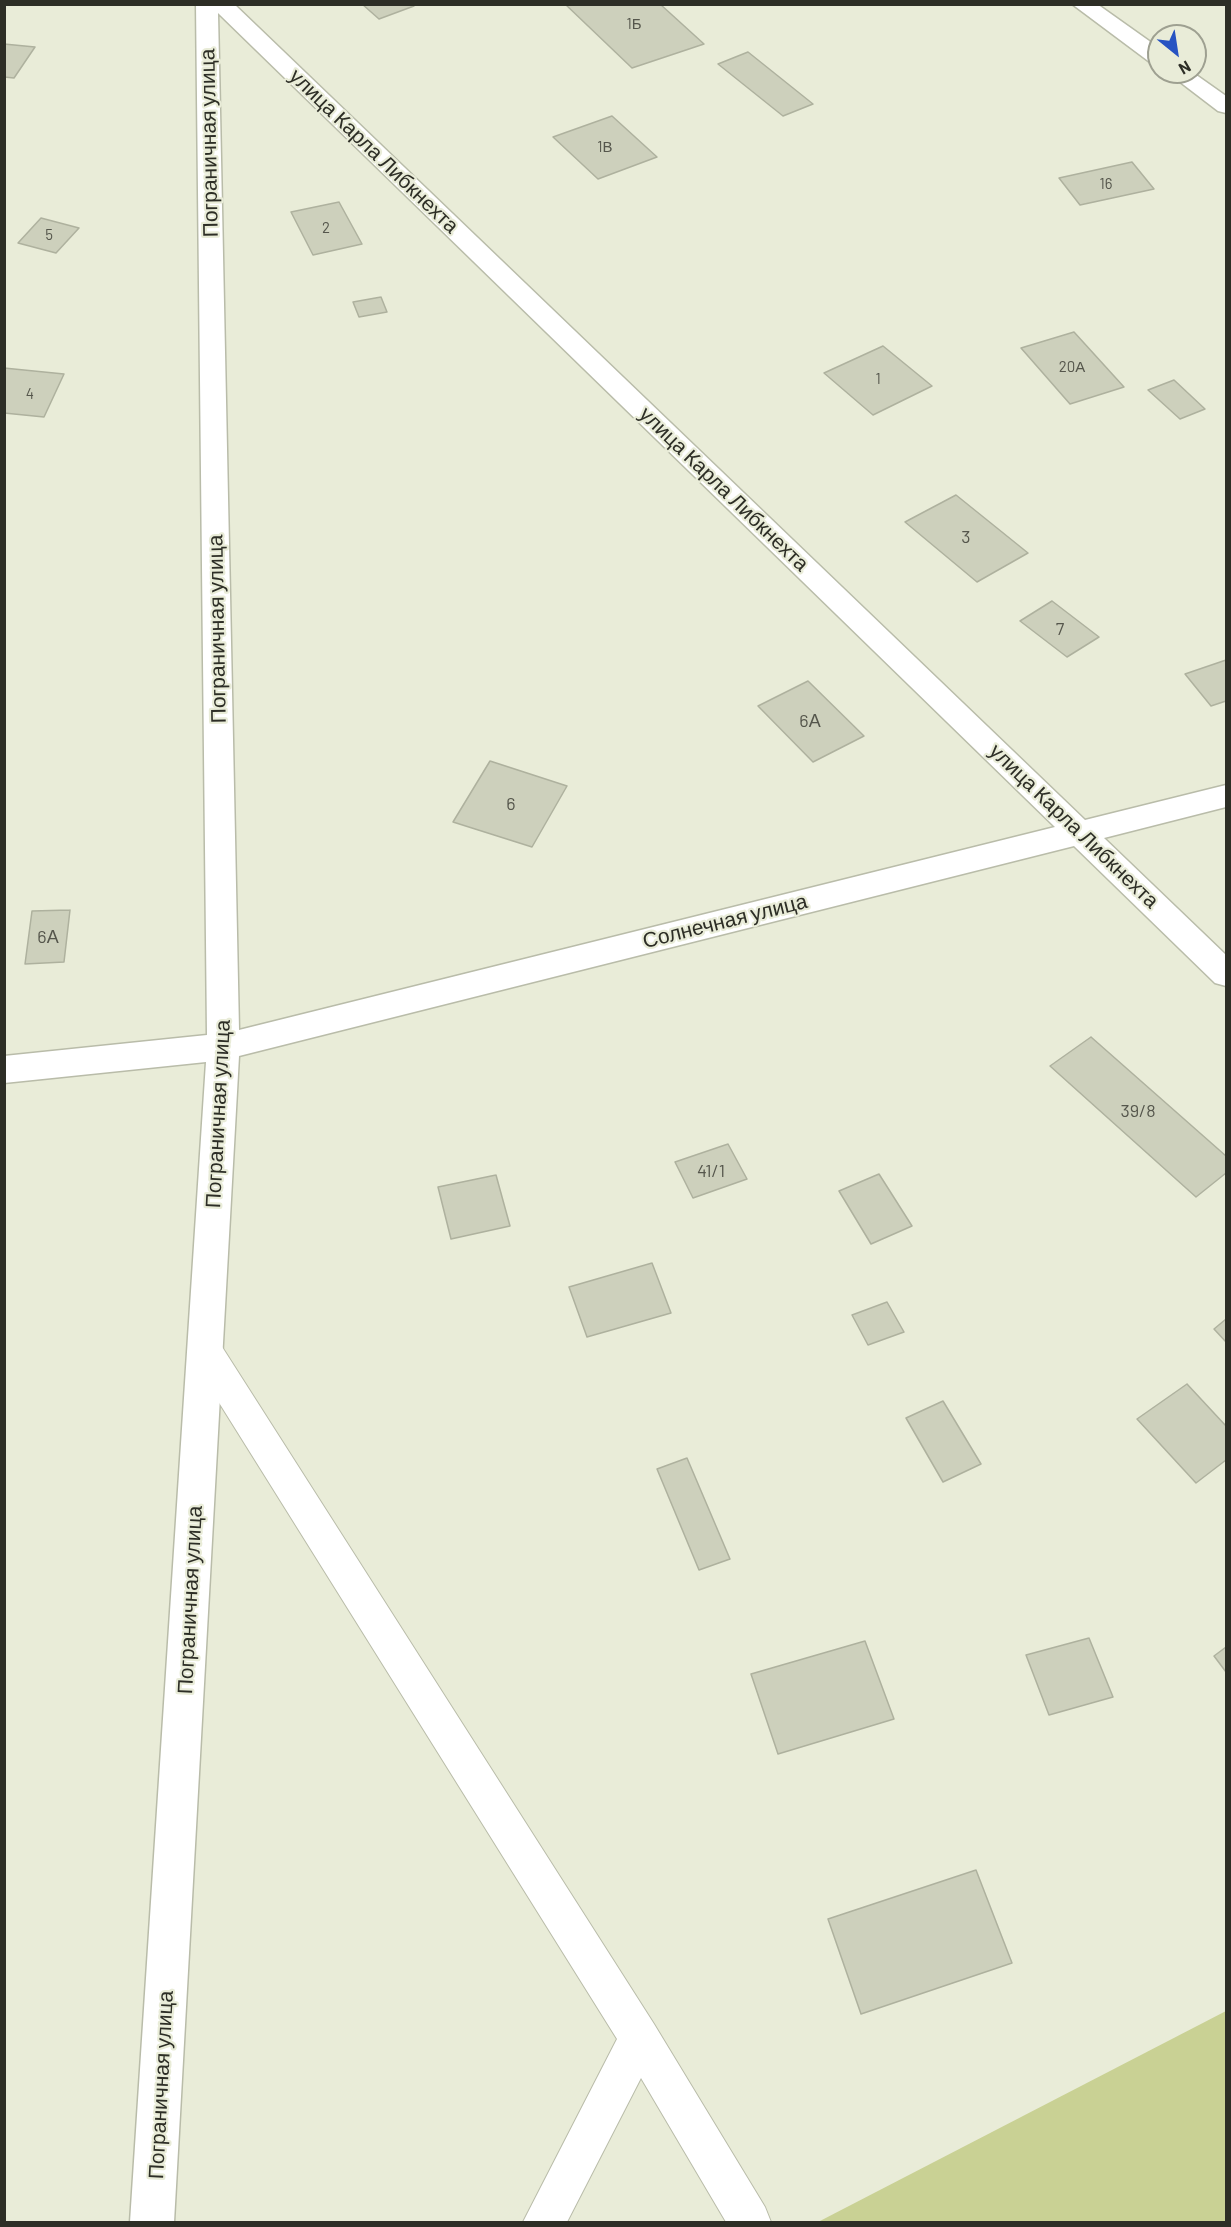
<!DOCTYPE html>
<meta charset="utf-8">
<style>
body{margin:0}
#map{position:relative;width:1231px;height:2227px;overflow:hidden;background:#e9ecd8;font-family:Barlow,sans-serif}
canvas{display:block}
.frame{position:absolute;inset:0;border:6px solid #2d2e26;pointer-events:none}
.north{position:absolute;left:1147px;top:24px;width:60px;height:60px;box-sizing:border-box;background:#e9ecd8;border:2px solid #9ea091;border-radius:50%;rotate:150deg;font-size:16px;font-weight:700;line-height:24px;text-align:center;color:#2d2e26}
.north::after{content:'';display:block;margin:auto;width:21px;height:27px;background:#2753c2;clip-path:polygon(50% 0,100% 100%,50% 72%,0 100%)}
</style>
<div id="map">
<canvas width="1231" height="2227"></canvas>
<div class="frame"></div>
<div class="north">N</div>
</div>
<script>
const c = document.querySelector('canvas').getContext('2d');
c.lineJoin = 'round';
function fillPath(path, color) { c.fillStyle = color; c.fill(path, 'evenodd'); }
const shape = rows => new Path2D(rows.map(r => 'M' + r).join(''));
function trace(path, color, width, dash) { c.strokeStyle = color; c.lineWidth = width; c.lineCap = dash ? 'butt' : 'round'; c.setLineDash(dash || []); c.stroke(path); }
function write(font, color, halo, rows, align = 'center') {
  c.font = font + ' Barlow,sans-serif'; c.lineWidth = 4.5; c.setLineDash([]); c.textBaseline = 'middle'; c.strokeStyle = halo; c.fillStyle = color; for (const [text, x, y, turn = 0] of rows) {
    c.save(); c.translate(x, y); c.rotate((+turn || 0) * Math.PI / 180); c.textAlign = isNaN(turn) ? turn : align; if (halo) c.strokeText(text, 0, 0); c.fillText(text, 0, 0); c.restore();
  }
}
fillPath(shape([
 [1226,2011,1226,2222,818,2222]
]), '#c9d194');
const building = shape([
 [362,4,412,4,414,6,379,19,362,4],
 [565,4,660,4,704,44,632,68,565,4],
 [4,44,35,47,14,78,4,77,4,44],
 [748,52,813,104,783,116,718,64,748,52],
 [612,116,657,157,598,179,553,137,612,116],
 [1132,162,1154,189,1080,205,1059,178,1132,162],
 [339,202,362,244,313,255,291,212,339,202],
 [41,218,79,228,56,253,18,243,41,218],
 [381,297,387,312,359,317,353,302,381,297],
 [1074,332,1124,387,1070,404,1021,348,1074,332],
 [883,346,932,386,873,415,824,373,883,346],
 [4,368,64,374,44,417,4,413,4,368],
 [1174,380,1205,409,1180,419,1148,390,1174,380],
 [956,495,1028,553,977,582,905,522,956,495],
 [1052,601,1099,637,1067,657,1020,621,1052,601],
 [1226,660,1226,701,1211,706,1185,674,1226,660],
 [808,681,864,736,813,762,758,706,808,681],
 [490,761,567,786,532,847,453,822,490,761],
 [70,910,64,962,25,964,32,911,70,910],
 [1091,1037,1226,1156,1226,1173,1196,1197,1050,1066,1091,1037],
 [728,1144,747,1179,693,1198,675,1162,728,1144],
 [879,1174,912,1226,871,1244,839,1191,879,1174],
 [496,1175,510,1226,451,1239,438,1187,496,1175],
 [652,1263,671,1313,587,1337,569,1287,652,1263],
 [887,1302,904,1332,868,1345,852,1315,887,1302],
 [1226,1319,1226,1342,1214,1329,1226,1319],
 [1187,1384,1226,1426,1226,1460,1196,1483,1137,1419,1187,1384],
 [943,1401,981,1464,943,1482,906,1418,943,1401],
 [687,1458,730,1559,699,1570,657,1469,687,1458],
 [1089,1638,1113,1697,1049,1715,1026,1655,1089,1638],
 [865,1641,894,1719,778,1754,751,1674,865,1641],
 [1226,1647,1226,1672,1214,1656,1226,1647],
 [976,1870,1012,1963,861,2014,828,1919,976,1870]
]);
fillPath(building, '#cdd0bc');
trace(building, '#aeb19e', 1.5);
const service = shape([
 [205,1335,217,1339,654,2024,765,2207,771,2222,726,2222,641,2078,567,2222,523,2222,617,2039,193,1361,188,1350,193,1339,205,1335]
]);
const minor = shape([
 [196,4,234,4,1085,820,1226,785,1226,807,1104,838,1226,955,1226,986,1215,983,1074,846,239,1056,174,2222,130,2222,206,1062,4,1083,4,1056,207,1035,196,4],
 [218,13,1055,827,239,1030,218,13],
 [1072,4,1097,4,1159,48,1159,65,1151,63,1072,4],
 [1167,72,1192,72,1226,96,1226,113,1218,111,1167,72]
]);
trace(service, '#b9bca9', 2);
trace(minor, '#b9bca9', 3);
fillPath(service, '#fff');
fillPath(minor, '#fff');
write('15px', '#55564c', null, [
 ["1Б",634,24],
 ["1В",605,147],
 ["16",1106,184],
 ["2",326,228],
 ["5",49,235],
 ["20А",1072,367],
 ["1",878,379],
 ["4",30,394]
]);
write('18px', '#55564c', null, [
 ["3",966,537],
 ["7",1060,629],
 ["6А",810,721],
 ["6",511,804],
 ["6А",48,937],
 ["39/8",1138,1111],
 ["41/1",711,1171]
]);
write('21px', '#2d2e26', '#e9ecd8', [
 ["Пограничная улица",209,143,-91],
 ["улица Карла Либкнехта",374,151,44],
 ["улица Карла Либкнехта",724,489,44],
 ["Пограничная улица",217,629,-91],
 ["улица Карла Либкнехта",1074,826,44],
 ["Солнечная улица",725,921,-14],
 ["Пограничная улица",218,1114,-87],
 ["Пограничная улица",190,1600,-87],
 ["Пограничная улица",161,2085,-87]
]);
</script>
